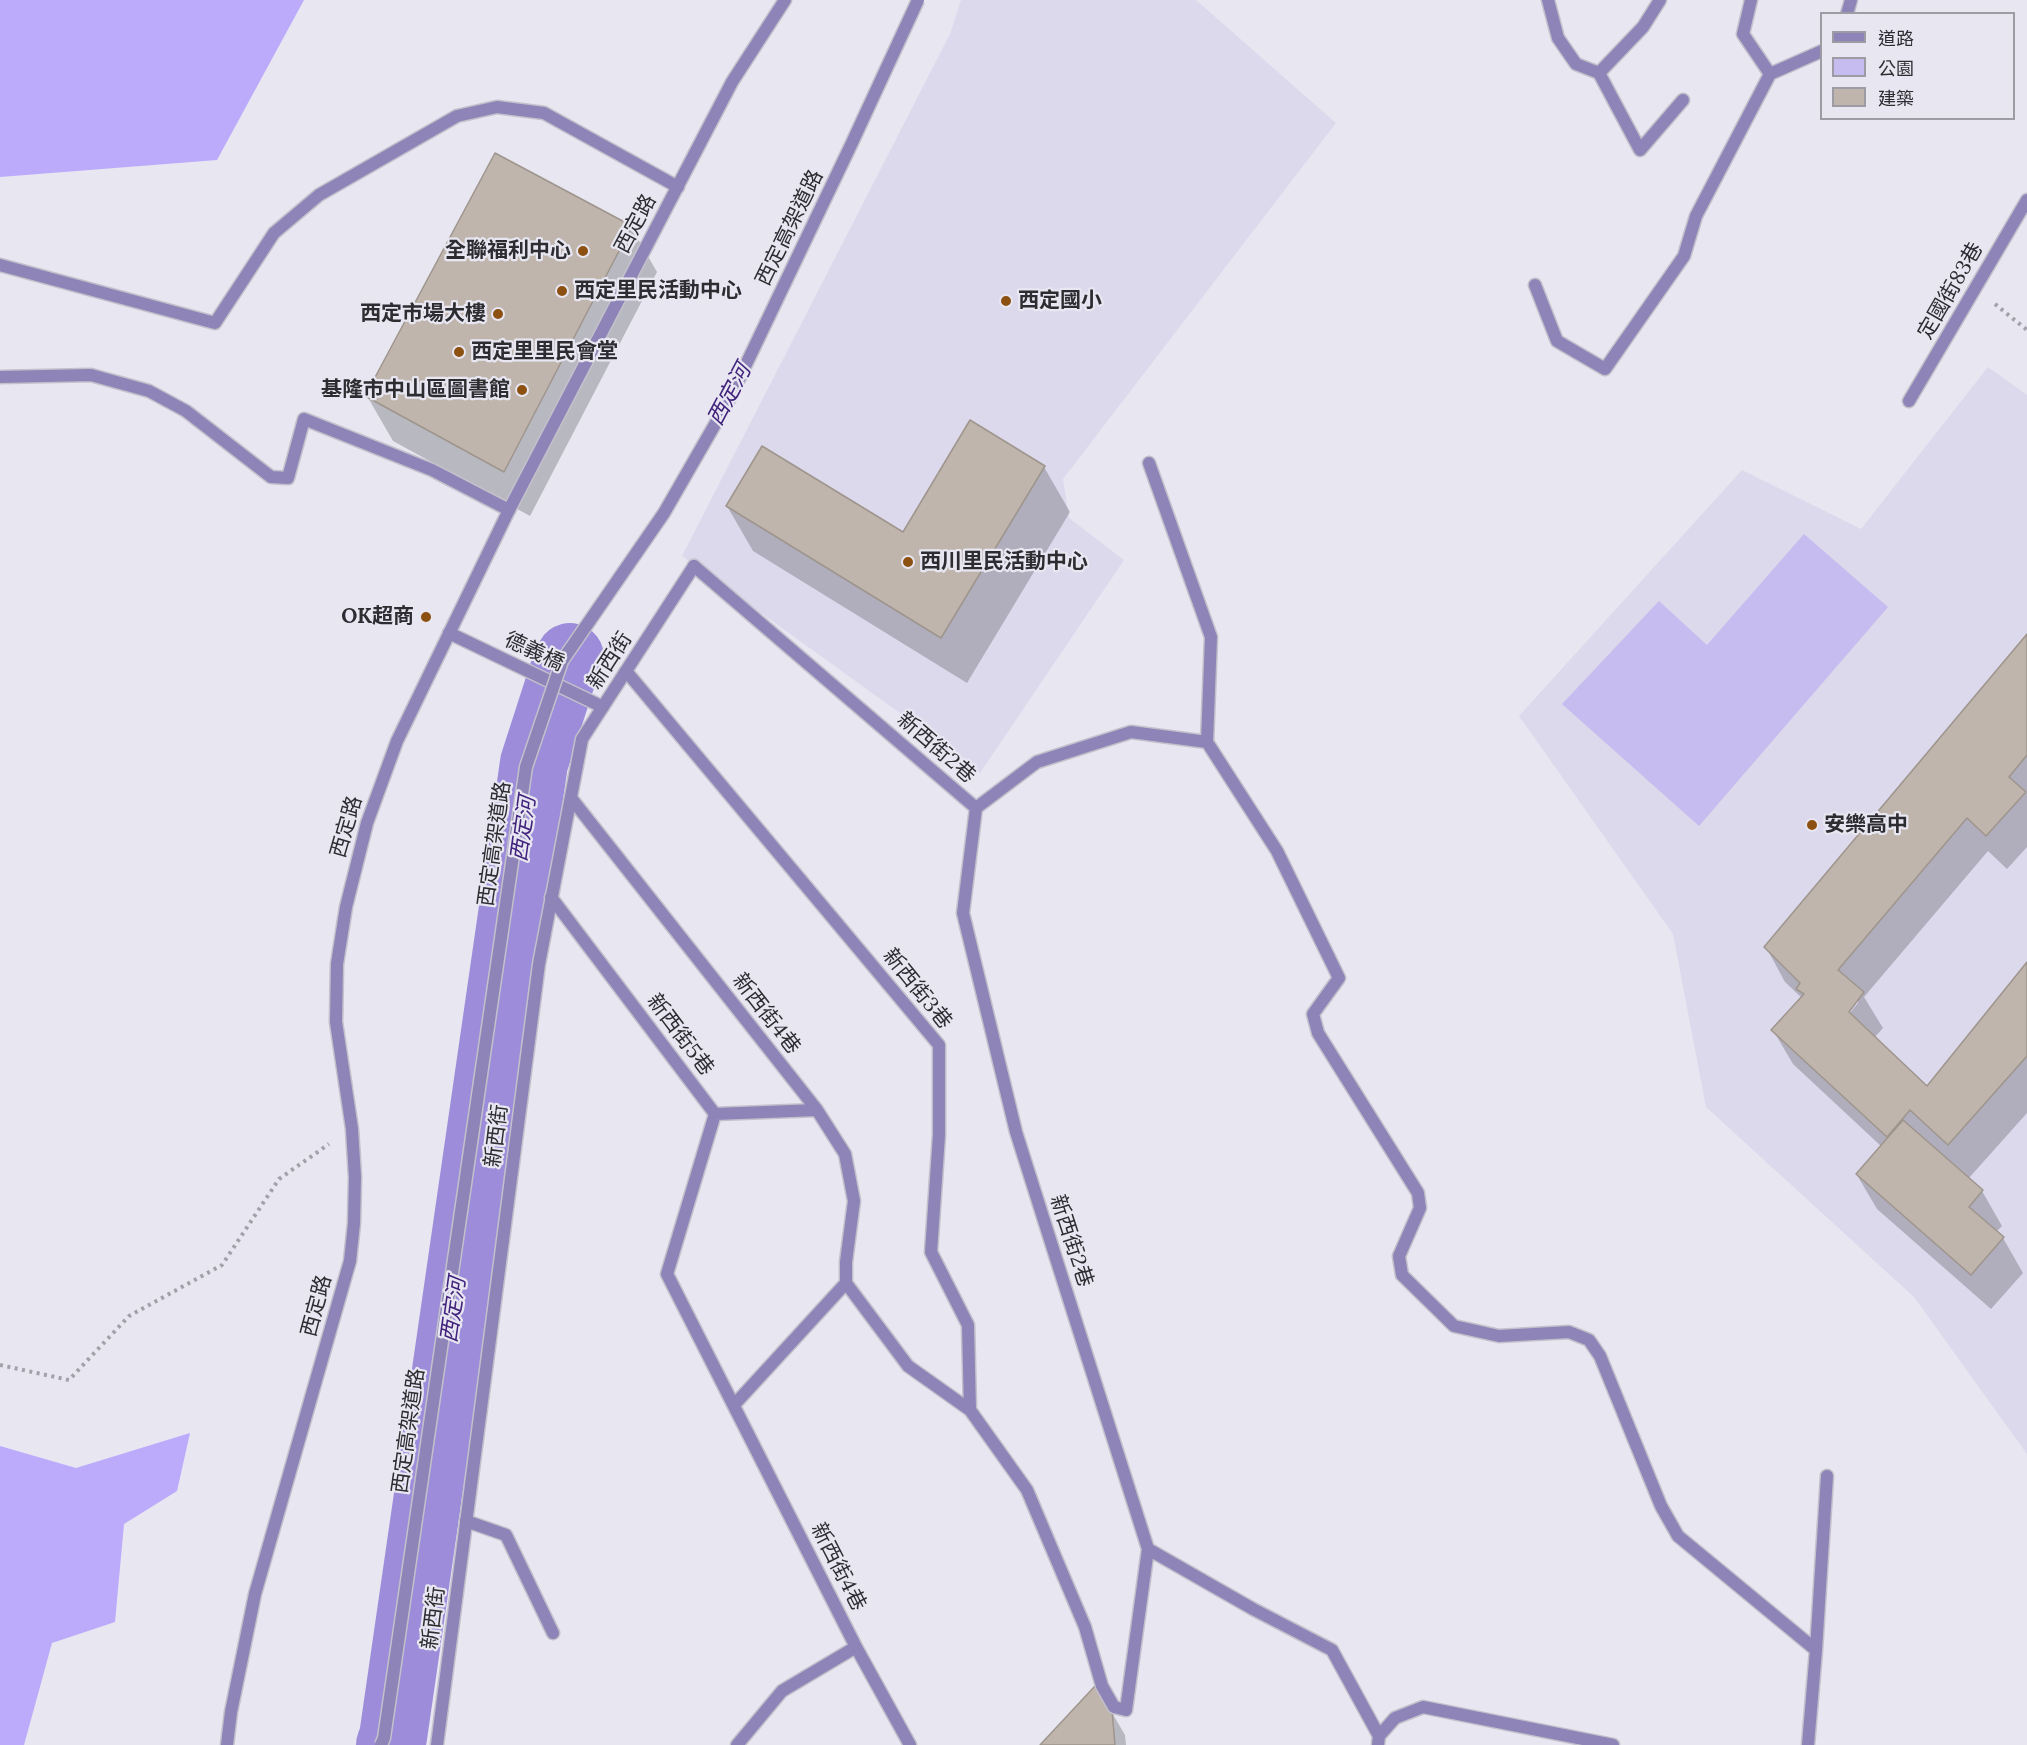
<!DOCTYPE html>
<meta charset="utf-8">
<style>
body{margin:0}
#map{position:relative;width:2027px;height:1745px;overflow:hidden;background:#e7e6f1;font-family:Lora,"Noto Sans TC",serif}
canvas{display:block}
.legend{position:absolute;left:1820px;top:12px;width:195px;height:108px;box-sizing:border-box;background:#e7e6f1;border:2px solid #9d9ca4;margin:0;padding:8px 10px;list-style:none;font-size:18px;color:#2d2d31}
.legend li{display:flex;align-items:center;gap:12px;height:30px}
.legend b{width:30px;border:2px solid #9d9ca4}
</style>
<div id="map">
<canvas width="2027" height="1745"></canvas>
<ul class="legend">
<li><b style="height:8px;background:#8e84b8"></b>道路</li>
<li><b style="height:16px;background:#c6bcef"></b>公園</li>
<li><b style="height:16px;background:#bfb5ad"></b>建築</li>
</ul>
</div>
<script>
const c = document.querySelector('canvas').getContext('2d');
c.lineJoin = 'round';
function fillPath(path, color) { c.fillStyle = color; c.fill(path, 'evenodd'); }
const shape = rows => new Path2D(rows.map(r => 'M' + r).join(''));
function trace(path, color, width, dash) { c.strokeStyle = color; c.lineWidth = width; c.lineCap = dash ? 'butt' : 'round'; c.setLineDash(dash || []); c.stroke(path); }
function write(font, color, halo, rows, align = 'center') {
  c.font = font + ' Lora,"Noto Sans TC",serif'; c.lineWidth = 4.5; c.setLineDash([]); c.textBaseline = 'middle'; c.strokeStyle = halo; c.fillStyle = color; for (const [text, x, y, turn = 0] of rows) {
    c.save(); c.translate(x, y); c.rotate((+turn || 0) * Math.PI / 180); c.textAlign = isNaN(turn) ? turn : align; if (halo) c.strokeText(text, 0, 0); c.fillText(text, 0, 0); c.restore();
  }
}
fillPath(shape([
 [961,0,1196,0,1336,123,1063,479,1069,518,1124,560,980,773,958,755,682,556,950,34],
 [1988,367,2027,395,2027,1454,1914,1297,1706,1107,1673,934,1519,716,1742,470,1861,529]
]), '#dcd9ec');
fillPath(shape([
 [1804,534,1888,607,1699,826,1562,704,1659,601,1707,645]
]), '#c6bcef');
fillPath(shape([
 [0,0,304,0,217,160,0,177],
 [190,1433,177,1491,124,1524,115,1622,52,1643,24,1745,0,1745,0,1446,76,1468]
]), '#bcabfb');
fillPath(shape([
 [631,227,657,272,530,516,393,441,367,396],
 [1044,467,1070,512,967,683,753,551,727,506,903,534],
 [2027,636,2027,847,2007,869,1988,851,1864,997,1883,1028,1874,1038,1927,1088,2027,965,2027,1113,1968,1179,1982,1191,2002,1226,1996,1232,2003,1238,2023,1273,1991,1309,1877,1209,1857,1175,1882,1147,1793,1064,1773,1030,1802,998,1785,982,1766,947],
 [1858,998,1858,1003,1845,1019,1843,1017],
 [1111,1711,1125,1735,1126,1745,1042,1745]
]), '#0003');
trace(shape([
 [390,1745,393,1737,534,763,566,664,570,657]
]), '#9d8cd9', 68);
const building = shape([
 [495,153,632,226,504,472,365,396,495,153],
 [970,420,1045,466,941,638,726,506,762,446,903,532,970,420],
 [2027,634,2027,755,2009,777,2026,792,1986,836,1967,818,1838,970,1864,992,1849,1012,1927,1086,2027,962,2027,1056,1948,1145,1910,1110,1887,1137,1771,1030,1804,994,1796,989,1800,983,1764,947,2027,634],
 [1903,1120,1983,1190,1969,1207,2004,1237,1971,1275,1856,1174,1903,1120],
 [1095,1686,1112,1710,1115,1745,1040,1745,1095,1686]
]);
fillPath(building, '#bfb5ad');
trace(building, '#9e958d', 1.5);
const service = shape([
 [1548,0,1558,38,1576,64,1599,73],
 [1660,0,1643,27,1599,73,1640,150,1683,100],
 [1751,0,1743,34,1770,74],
 [1847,14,1851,0],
 [0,265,215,323,274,233,319,195,457,116,497,107,544,113,678,187],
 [1535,285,1557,341,1605,369,1684,256,1696,216,1770,74,1822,51],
 [0,377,91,375,149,391,186,411,271,477,288,478,304,419,432,470,509,510],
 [1909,401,2027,200],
 [1149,463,1211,637,1207,742],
 [694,566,976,808],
 [626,671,939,1045,939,1135,931,1252,968,1325,970,1410],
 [571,798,817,1110,845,1154,854,1201,846,1262,846,1283,908,1366,970,1410,1027,1490,1085,1627,1102,1686,1114,1707,1126,1710,1148,1549,1016,1132,963,913,976,808],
 [976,808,1037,762,1131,732,1207,742,1277,851,1339,978,1313,1014,1318,1033,1418,1193,1420,1208,1399,1256,1402,1275,1454,1326,1499,1336,1569,1332,1589,1340,1600,1356,1661,1506,1678,1536,1816,1650,1827,1476],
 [551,897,715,1114,817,1110],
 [715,1114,667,1274,856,1647,910,1745],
 [734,1405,846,1283],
 [466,1521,506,1535,553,1633],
 [1148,1549,1253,1609,1332,1650,1379,1736,1378,1745],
 [1379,1736,1395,1718,1423,1707,1613,1745],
 [737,1745,782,1691,856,1647],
 [1808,1745,1816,1650]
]);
const minor = shape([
 [449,633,603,707],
 [437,1745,539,964,582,739,694,566]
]);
const tertiary = shape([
 [227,1745,231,1712,255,1594,350,1261,354,1223,355,1177,352,1129,336,1022,337,964,346,907,367,823,397,741,509,510,732,82,785,0]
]);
trace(service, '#c2c1cb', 15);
trace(minor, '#c2c1cb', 15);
trace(tertiary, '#c2c1cb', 15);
trace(shape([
 [1995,304,2027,330],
 [0,1365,69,1380,129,1316,222,1265,279,1179,329,1144]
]), '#a1a1a9', 4, [3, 4.5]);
trace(service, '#8e84b8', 12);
trace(minor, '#8e84b8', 12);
trace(tertiary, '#8e84b8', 12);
const tertiaryBridge = shape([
 [381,1745,384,1738,526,767,562,661,664,513,729,400,851,145,918,0]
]);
trace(tertiaryBridge, '#c2c1cb', 15, []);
trace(tertiaryBridge, '#8e84b8', 12);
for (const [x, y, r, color] of [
 [583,251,6,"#8c5010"],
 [562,291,6,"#8c5010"],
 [1006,301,6,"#8c5010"],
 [498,314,6,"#8c5010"],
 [459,352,6,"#8c5010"],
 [522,390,6,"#8c5010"],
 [908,562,6,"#8c5010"],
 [426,617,6,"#8c5010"],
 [1812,825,6,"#8c5010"]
]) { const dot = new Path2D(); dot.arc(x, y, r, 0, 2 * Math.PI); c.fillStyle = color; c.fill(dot); trace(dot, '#e7e6f1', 2); }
write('21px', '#2d2d31', '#e7e6f1', [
 ["西定路",636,224,-62],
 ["西定高架道路",790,228,-64],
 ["定國街83巷",1951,291,-60],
 ["德義橋",534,652,25],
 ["新西街",610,661,-57],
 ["新西街2巷",936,748,41],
 ["西定路",347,827,-74],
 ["西定高架道路",495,844,-82],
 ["新西街3巷",917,989,51],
 ["新西街4巷",766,1014,52],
 ["新西街5巷",680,1035,53],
 ["新西街",497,1136,-83],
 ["新西街2巷",1071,1241,72],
 ["西定路",317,1306,-75],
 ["西定高架道路",409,1431,-82],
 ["新西街4巷",838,1567,63],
 ["新西街",434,1618,-83]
]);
write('bold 21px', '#2d2d31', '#e7e6f1', [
 ["全聯福利中心",571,251,"right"],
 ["西定里民活動中心",574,291],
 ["西定國小",1018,301],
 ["西定市場大樓",486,314,"right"],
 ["西定里里民會堂",471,352],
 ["基隆市中山區圖書館",510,390,"right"],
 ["西川里民活動中心",920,562],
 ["OK超商",414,617,"right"],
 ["安樂高中",1824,825]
], 'left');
write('italic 22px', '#41227c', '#e7e6f1', [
 ["西定河",730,395,-62],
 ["西定河",524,829,-82],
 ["西定河",454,1310,-82]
]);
</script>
